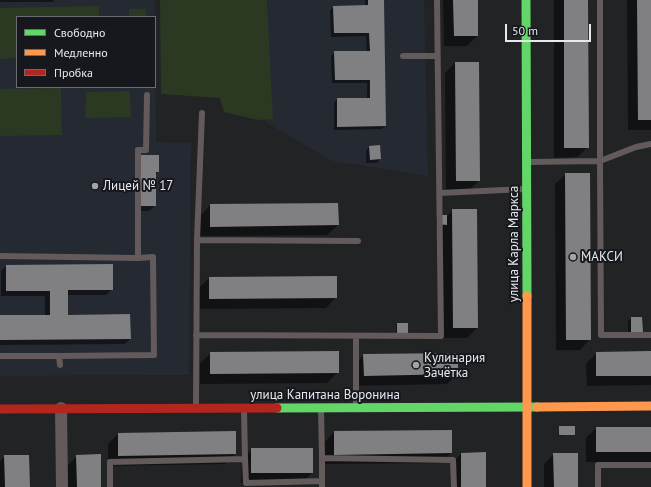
<!DOCTYPE html>
<meta charset="utf-8">
<style>
body{margin:0}
#map{position:relative;width:651px;height:487px;overflow:hidden;background:#212325;font-family:"PT Sans",sans-serif}
canvas{display:block}
.legend{position:absolute;left:16px;top:16px;width:140px;height:72px;box-sizing:border-box;background:#16181d;border:1px solid #6a6c70;margin:0;padding:5px 7px;list-style:none;font-size:12px;color:#e7e9ed}
.legend li{display:flex;align-items:center;gap:8px;height:20px}
.legend b{width:20px;border:1px solid #6a6c70}
.scale{position:absolute;left:505px;top:24px;width:86px;height:18px;box-sizing:border-box;border:2px solid #e7e9ed;border-top:0;padding-left:5px;font-size:12px;line-height:14px;white-space:nowrap;color:#e7e9ed;-webkit-text-stroke:3px #16181d;paint-order:stroke}
</style>
<div id="map">
<canvas width="651" height="487"></canvas>
<ul class="legend">
<li><b style="height:5px;background:#63d668"></b>Свободно</li>
<li><b style="height:5px;background:#ff974d"></b>Медленно</li>
<li><b style="height:5px;background:#b3261e"></b>Пробка</li>
</ul>
<div class="scale">50 m</div>
</div>
<script>
const c = document.querySelector('canvas').getContext('2d');
c.lineJoin = 'round';
function fillPath(path, color) { c.fillStyle = color; c.fill(path, 'evenodd'); }
const shape = rows => new Path2D(rows.map(r => 'M' + r).join(''));
function trace(path, color, width, dash) { c.strokeStyle = color; c.lineWidth = width; c.lineCap = dash ? 'butt' : 'round'; c.setLineDash(dash || []); c.stroke(path); }
function write(font, color, halo, rows, align = 'center') {
  c.font = font + ' "PT Sans",sans-serif'; c.lineWidth = 4; c.setLineDash([]); c.textBaseline = 'middle'; c.strokeStyle = halo; c.fillStyle = color; for (const [text, x, y, turn = 0] of rows) {
    c.save(); c.translate(x, y); c.rotate((+turn || 0) * Math.PI / 180); c.textAlign = isNaN(turn) ? turn : align; if (halo) c.strokeText(text, 0, 0); c.fillText(text, 0, 0); c.restore();
  }
}
fillPath(shape([
 [0,0,155,0,155,17,17,17,17,87,155,87,155,27,156,142,191,143,189,375,0,376],
 [262,0,424,0,428,176,332,161,265,122]
]), '#242932');
fillPath(shape([
 [160,0,267,0,273,119,258,120,224,112,220,98,161,94],
 [99,6,99,17,17,17,17,58,0,59,0,8],
 [129,9,146,9,146,17,129,17],
 [61,88,62,135,0,136,0,89],
 [130,91,131,117,85,118,86,92]
]), '#2b3922');
fillPath(shape([
 [0,0,54,0,53,2,0,2],
 [365,0,383,0,385,126,381,129,334,130,334,103,337,99,367,99,367,83,332,83,331,56,335,52,367,52,366,36,331,37,330,10,334,7,365,6],
 [443,0,477,0,477,36,467,46,444,46],
 [554,0,587,0,588,147,577,157,554,158],
 [627,0,651,0,651,130,628,130],
 [455,63,478,63,479,180,469,191,446,191,445,73],
 [369,147,380,159,377,163,366,163,366,151],
 [136,162,158,172,155,175,155,206,149,211,136,211],
 [566,174,590,339,580,350,556,350,555,184],
 [210,205,338,225,327,235,200,236,200,216],
 [453,210,477,328,467,338,443,338,442,226,436,226,436,217,447,216],
 [6,266,112,289,106,295,67,295,67,316,130,339,125,344,0,345,0,316,45,316,45,296,1,296,1,271],
 [336,277,336,297,326,308,199,309,199,288,209,278],
 [632,318,638,335,628,335,628,321],
 [397,324,407,324,396,335,396,326],
 [651,352,651,385,587,386,586,363,597,353],
 [211,353,338,372,327,383,200,384,200,363],
 [457,354,457,374,447,384,354,386,354,365,364,355],
 [560,427,574,434,558,436],
 [596,428,651,428,651,462,586,462,586,438],
 [235,432,235,454,225,464,108,466,108,444,118,434],
 [334,432,451,453,441,463,324,464,324,443],
 [252,449,312,473,302,483,241,483,242,459],
 [461,454,485,487,451,487,451,464],
 [554,454,577,487,544,487,544,464],
 [5,456,29,487,0,487,0,461],
 [77,456,100,487,67,487,67,466]
]), '#0007');
fillPath(shape([
 [368,0,384,0,386,126,337,127,337,98,370,98,370,80,335,80,334,51,370,51,369,33,334,33,333,6,368,5],
 [453,0,478,0,478,36,454,36],
 [564,0,588,0,589,148,564,148],
 [637,0,651,0,651,120,638,120],
 [455,62,479,62,480,181,456,181],
 [380,145,381,159,370,160,369,146],
 [141,155,159,155,159,172,156,172,156,206,141,206],
 [565,173,590,173,591,340,566,340],
 [338,203,339,225,210,227,210,204],
 [452,209,477,209,478,328,453,328],
 [437,215,447,215,447,225,437,224],
 [113,264,113,290,68,290,68,315,130,314,131,339,0,340,0,315,50,315,50,291,6,291,6,265],
 [337,276,337,298,209,299,209,277],
 [631,317,642,317,643,332,631,332],
 [397,323,408,323,408,334,397,334],
 [339,351,339,373,210,374,210,352],
 [651,351,651,376,596,376,596,352],
 [458,353,458,374,364,376,363,354],
 [559,426,575,426,575,435,559,435],
 [596,427,651,427,651,452,596,452],
 [452,430,452,453,334,455,334,431],
 [236,431,236,454,118,456,118,433],
 [251,448,313,448,313,473,251,473],
 [486,452,486,487,461,487,461,453],
 [553,453,578,453,578,487,554,487],
 [101,454,101,487,77,487,76,455],
 [4,455,29,455,30,487,5,487]
]), '#808082');
trace(shape([
 [600,0,600,161,636,147,651,144],
 [403,56,437,56],
 [528,162,600,161,601,335,651,335],
 [440,193,525,189],
 [197,240,358,241],
 [0,256,138,258],
 [196,335,441,336,437,0],
 [356,337,356,406],
 [0,356,59,356],
 [60,365,59,356,154,355,153,257,138,258,138,150,146,150,147,95],
 [196,407,197,240,202,113],
 [321,408,322,458,453,460,454,487],
 [244,409,245,459],
 [322,458,322,487],
 [110,487,110,462,245,459,246,483,322,481],
 [598,487,598,465,651,465]
]), '#635a5b', 6);
trace(shape([
 [61,408,62,487]
]), '#635a5b', 12);
trace(shape([
 [526,0,527,296],
 [277,408,537,407]
]), '#63d668', 9);
trace(shape([
 [527,296,527,487],
 [537,407,651,406]
]), '#ff974d', 9);
trace(shape([
 [0,409,277,408]
]), '#b3261e', 9);
for (const [x, y, r, color] of [
 [95,186,4,"#a2a4a7"],
 [573,257,4,"#a2a4a7"],
 [416,365,4,"#a2a4a7"]
]) { const dot = new Path2D(); dot.arc(x, y, r, 0, 2 * Math.PI); c.fillStyle = color; c.fill(dot); trace(dot, '#16181d', 1.5); }
write('13px', '#e7e9ed', '#16181d', [
 ["Лицей № 17",103,186],
 ["МАКСИ",581,257],
 ["Кулинария",424,358],
 ["Зачётка",424,373]
], 'left');
write('13px', '#e7e9ed', '#16181d', [
 ["улица Карла Маркса",514,244,-90],
 ["улица Капитана Воронина",325,395]
]);
</script>
